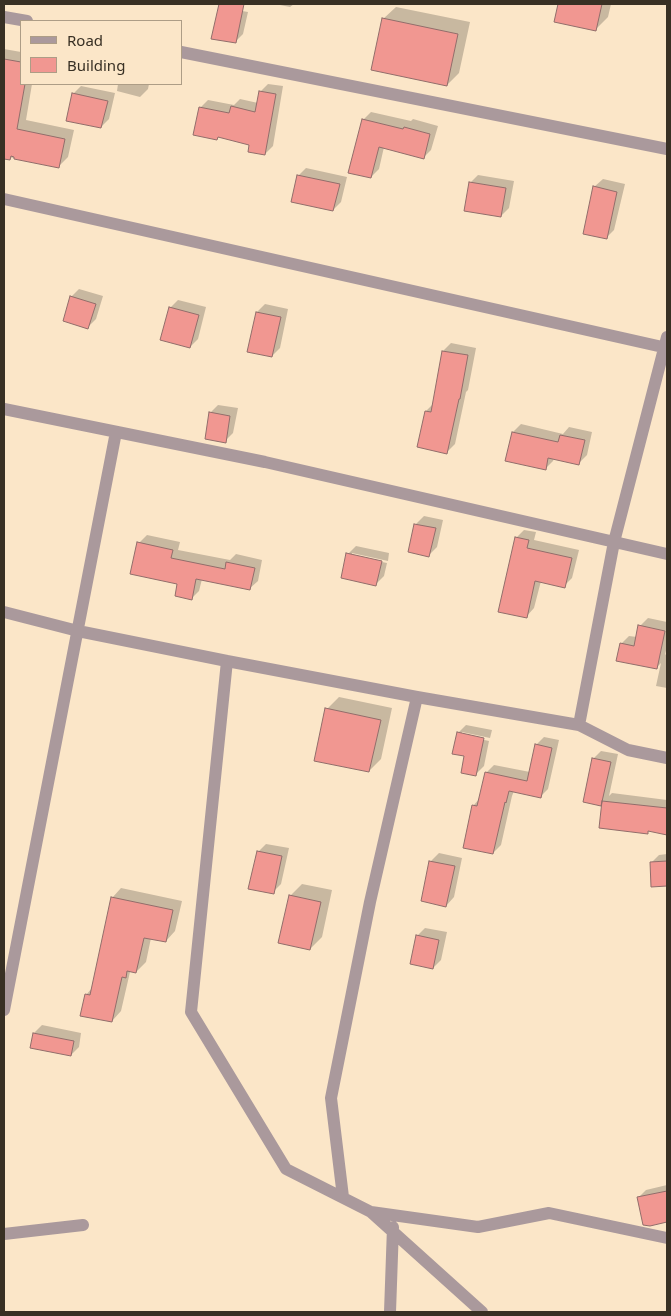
<!DOCTYPE html>
<style>
body{margin:0}
#map{position:relative;width:671px;height:1316px;overflow:hidden;background:#fbe6c8;font-family:"Noto Sans",sans-serif}
canvas{display:block}
.frame{position:absolute;inset:0;border:5px solid #383024;pointer-events:none}
.legend{position:absolute;left:20px;top:20px;width:162px;height:65px;box-sizing:border-box;background:#fbe6c8;border:1px solid #ad9d86;margin:0;padding:6px 9px;list-style:none;font-size:15px;color:#383024}
.legend li{display:flex;align-items:center;gap:10px;height:25px}
.legend b{width:25px;border:1px solid #ad9d86}
</style>
<div id="map">
<canvas width="671" height="1316"></canvas>
<div class="frame"></div>
<ul class="legend">
<li><b style="height:6px;background:#aa999c"></b>Road</li>
<li><b style="height:14px;background:#f19791"></b>Building</li>
</ul>
</div>
<script>
const c = document.querySelector('canvas').getContext('2d');
c.lineJoin = 'round';
function fillPath(path, color) { c.fillStyle = color; c.fill(path, 'evenodd'); }
const shape = rows => new Path2D(rows.map(r => 'M' + r).join(''));
function trace(path, color, width, dash) { c.strokeStyle = color; c.lineWidth = width; c.lineCap = dash ? 'butt' : 'round'; c.setLineDash(dash || []); c.stroke(path); }
fillPath(shape([
 [275,4,294,4,290,7],
 [559,4,611,4,608,17,596,29,556,21],
 [396,7,470,22,459,73,447,85,383,19],
 [225,8,248,12,243,34,235,42],
 [4,49,21,52,21,84,32,84,26,120,74,130,68,157,58,167,4,156],
 [118,84,149,84,148,89,140,97,117,91],
 [268,84,283,86,273,146,265,154,251,144,219,136,217,138,200,108,208,100,234,105,240,99,258,103,260,92],
 [81,86,115,93,109,119,101,127,73,94],
 [371,112,411,121,413,119,438,126,431,150,423,158,384,147,379,169,371,177,363,120],
 [306,168,347,177,341,202,333,210,298,176],
 [478,175,514,181,509,208,501,216,470,183],
 [603,179,625,184,614,230,606,238,594,187],
 [79,289,103,296,96,319,88,327,71,297],
 [178,300,206,307,198,339,190,347,170,308],
 [265,304,288,309,280,348,272,356,257,312],
 [451,343,476,348,468,390,466,392,455,444,447,452,426,411,433,404,443,351],
 [218,405,238,408,233,433,225,441,210,413],
 [521,424,563,434,569,427,592,432,587,455,579,463,554,458,553,461,545,469,513,432],
 [424,516,443,520,437,547,429,555,410,551,416,524],
 [524,530,536,532,534,540,579,550,572,578,564,586,541,581,534,608,526,617,516,538],
 [147,535,180,542,178,550,230,560,236,554,262,560,258,581,249,589,202,579,199,591,191,599,179,583,139,543],
 [356,546,389,553,388,561,352,553,352,556,387,563,384,576,376,584,348,554],
 [648,618,667,622,667,646,665,655,667,653,667,688,656,686,661,663,656,668,621,644,629,636,637,637,640,626],
 [339,697,392,708,381,759,369,771,327,709],
 [466,725,492,730,490,738,462,732,462,735,489,741,484,766,476,774,466,755,458,733],
 [544,737,559,740,548,789,540,797,514,791,512,796,501,845,493,853,473,806,480,798,486,773,494,765,530,772,536,745],
 [601,751,618,754,609,796,612,793,667,800,667,833,650,830,647,832,604,802,601,804,593,759],
 [266,844,289,848,281,884,273,892,258,852],
 [439,853,462,858,454,897,446,906,422,900,431,861],
 [667,854,667,885,653,886,651,863,659,855],
 [302,884,332,890,322,937,310,949,290,896],
 [121,888,182,901,175,931,166,941,151,938,146,962,136,972,131,971,130,972,121,1011,112,1021,86,995,92,988,112,898],
 [425,928,447,932,441,960,433,968,417,936],
 [42,1025,81,1033,79,1047,71,1055,34,1033],
 [667,1185,667,1221,650,1225,638,1198,646,1190]
]), '#0003');
const building = shape([
 [219,4,244,4,236,43,211,39,219,4],
 [558,4,602,4,596,31,554,22,558,4],
 [382,18,458,34,447,86,371,70,382,18],
 [4,59,21,62,21,84,25,84,17,129,65,139,59,168,14,159,14,157,11,156,10,160,4,159,4,59],
 [259,91,276,94,265,155,248,152,249,145,218,137,217,140,193,135,199,107,229,113,231,106,255,112,259,91],
 [72,93,108,101,101,128,66,121,72,93],
 [362,119,403,129,404,127,430,134,424,159,379,147,371,178,348,173,362,119],
 [297,175,340,184,333,211,291,202,297,175],
 [469,182,506,188,501,217,464,211,469,182],
 [593,186,617,192,607,239,583,234,593,186],
 [70,296,96,304,88,329,63,321,70,296],
 [169,307,199,315,190,348,160,340,169,307],
 [256,312,281,317,272,357,247,352,256,312],
 [442,351,468,355,460,399,459,399,447,454,417,447,425,411,431,412,442,351],
 [209,412,230,416,226,443,205,439,209,412],
 [512,432,558,442,560,435,585,440,579,465,548,458,546,470,505,461,512,432],
 [414,524,436,528,429,557,408,552,414,524],
 [515,537,529,540,527,548,572,558,565,588,535,581,527,618,498,612,515,537],
 [137,542,173,550,171,558,225,569,226,562,255,568,250,590,196,579,192,600,175,596,177,584,130,574,137,542],
 [346,553,382,561,376,586,341,578,346,553],
 [638,625,665,631,657,669,616,661,620,643,634,646,638,625],
 [325,708,381,720,369,772,314,761,325,708],
 [457,732,484,738,476,776,461,773,464,756,452,754,457,732],
 [535,744,552,748,541,798,509,791,506,803,505,802,493,854,463,848,472,805,477,806,485,772,527,781,535,744],
 [592,758,611,762,601,806,583,802,592,758],
 [602,801,667,808,667,835,648,831,648,834,599,828,602,801],
 [257,851,282,856,274,894,248,889,257,851],
 [429,861,455,866,446,907,421,901,429,861],
 [667,861,667,886,651,887,650,862,667,861],
 [289,895,321,902,310,950,278,943,289,895],
 [111,897,173,910,166,942,144,938,136,973,127,971,126,978,122,977,112,1022,80,1016,85,994,90,995,111,897],
 [416,935,439,940,433,969,410,964,416,935],
 [33,1033,74,1041,71,1056,30,1048,33,1033],
 [667,1191,667,1222,650,1226,643,1225,637,1197,667,1191]
]);
fillPath(building, '#f19791');
trace(building, '#916d6a', 1);
trace(shape([
 [4,17,27,21],
 [181,52,667,149],
 [4,199,667,348],
 [4,409,265,462,667,554],
 [4,612,78,631,227,661,191,1012,286,1169,371,1212,482,1312],
 [227,661,417,697,579,725,628,750,667,758],
 [579,725,614,542,667,337],
 [4,1010,116,432],
 [343,1197,331,1098,370,902,417,697],
 [371,1212,478,1227,549,1213,667,1238],
 [4,1234,83,1225],
 [390,1312,393,1227]
]), '#aa999c', 12);
</script>
